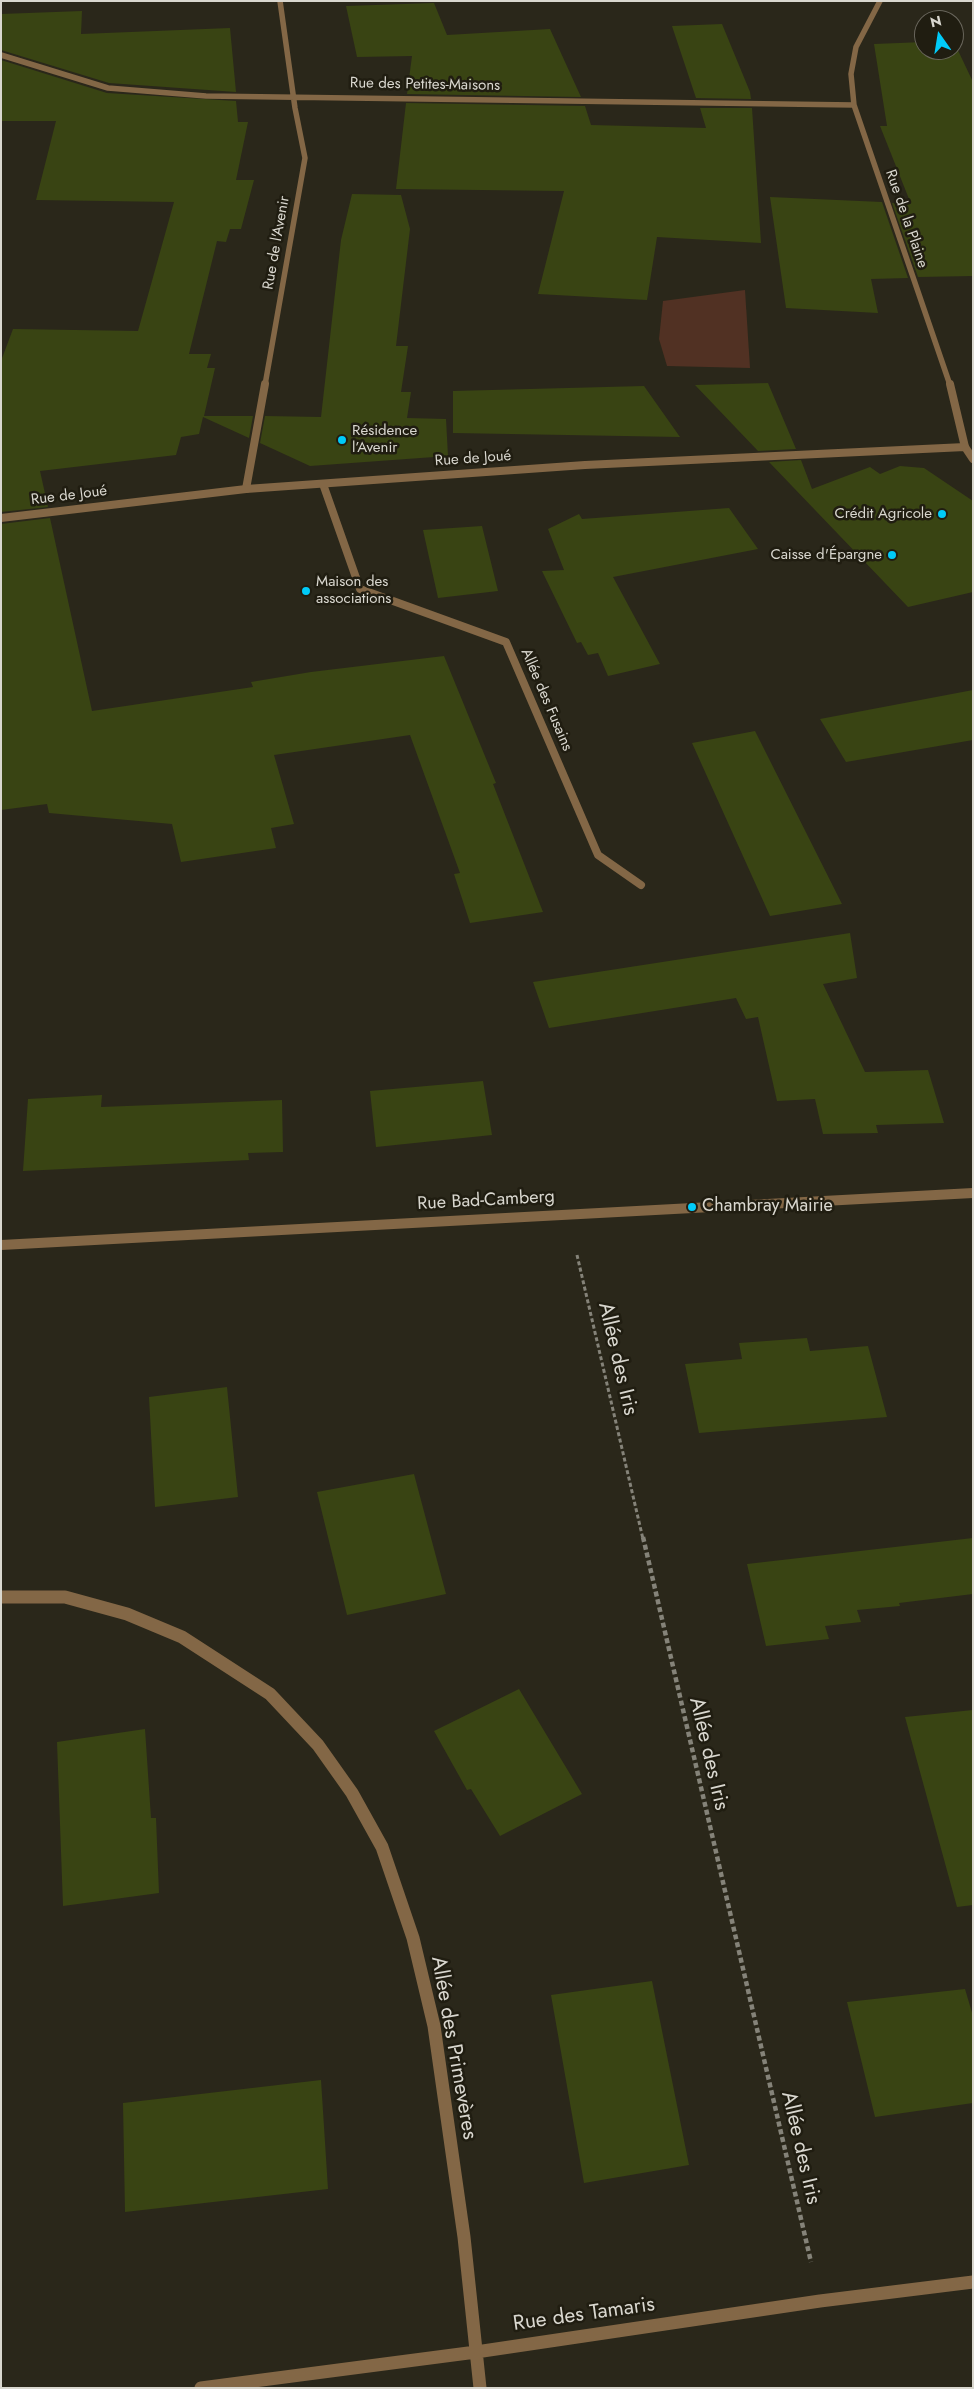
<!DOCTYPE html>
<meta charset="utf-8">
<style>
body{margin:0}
#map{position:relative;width:974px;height:2389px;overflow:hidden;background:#2a271a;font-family:Jost,sans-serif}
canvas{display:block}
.frame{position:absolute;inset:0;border:2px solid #d9d7cf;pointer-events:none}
.north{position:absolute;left:914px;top:10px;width:50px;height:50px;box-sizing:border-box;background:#201d11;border:1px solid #6a675d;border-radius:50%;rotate:347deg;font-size:14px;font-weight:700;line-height:20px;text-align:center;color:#d9d7cf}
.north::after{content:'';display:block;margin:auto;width:18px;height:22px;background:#00cbf9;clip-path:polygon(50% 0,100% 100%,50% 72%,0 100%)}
</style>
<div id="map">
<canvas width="974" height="2389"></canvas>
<div class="frame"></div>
<div class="north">N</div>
</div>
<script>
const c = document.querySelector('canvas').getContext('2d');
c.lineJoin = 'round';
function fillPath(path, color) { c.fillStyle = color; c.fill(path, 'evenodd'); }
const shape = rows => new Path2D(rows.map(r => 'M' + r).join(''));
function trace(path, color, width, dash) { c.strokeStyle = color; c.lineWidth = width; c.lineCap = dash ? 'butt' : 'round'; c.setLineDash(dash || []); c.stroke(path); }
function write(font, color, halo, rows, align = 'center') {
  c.font = font + ' Jost,sans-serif'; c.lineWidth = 5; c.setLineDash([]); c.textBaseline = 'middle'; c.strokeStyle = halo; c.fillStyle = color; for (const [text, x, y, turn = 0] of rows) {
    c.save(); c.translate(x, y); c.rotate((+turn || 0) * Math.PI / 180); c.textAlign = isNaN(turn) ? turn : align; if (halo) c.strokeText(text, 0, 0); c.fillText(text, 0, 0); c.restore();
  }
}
fillPath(shape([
 [745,290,750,368,667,366,659,339,663,301]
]), '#513123');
fillPath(shape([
 [434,3,447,35,550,29,581,97,407,94,412,56,357,57,346,6],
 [82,11,81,34,230,28,236,92,109,83,1,50,1,14],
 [722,24,750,92,751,99,696,98,672,26],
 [924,42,924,50,954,50,954,42,973,82,973,276,918,277,892,203,911,204,880,126,887,126,874,44],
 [1,60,107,93,236,101,238,122,248,122,236,180,254,180,241,229,230,229,226,242,217,241,189,354,211,354,207,368,215,368,204,416,253,416,249,438,203,417,199,434,181,437,176,455,40,471,48,507,1,512,1,361,13,329,138,331,174,202,36,200,56,121,1,121],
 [406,103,585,106,591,125,706,128,700,108,752,108,761,243,657,237,647,300,538,294,564,191,396,189],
 [352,194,401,195,410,229,396,346,408,346,401,392,411,392,407,418,446,419,448,456,310,466,260,443,265,416,321,417,341,240],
 [770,197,882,202,908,278,871,279,878,313,786,308],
 [768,383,796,449,758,451,695,385],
 [644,386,680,437,453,433,453,391],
 [801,460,812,489,870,467,880,474,900,466,924,468,973,501,973,592,908,607,769,462],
 [729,508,758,549,613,577,660,664,608,676,598,653,588,655,581,642,577,643,542,571,564,570,548,529,579,514,582,519],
 [50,518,92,711,253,687,251,682,311,672,444,656,496,783,493,784,543,912,470,923,454,874,460,873,410,735,274,755,294,824,271,828,276,848,181,862,172,824,49,813,47,804,1,810,1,524],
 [482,526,498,591,438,598,423,530],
 [973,690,973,740,846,762,820,719],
 [755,731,842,904,770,916,692,743],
 [850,933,857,978,823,984,865,1072,928,1070,944,1123,876,1125,878,1133,823,1134,815,1099,777,1101,758,1017,746,1019,736,998,549,1028,533,982],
 [483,1081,492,1135,376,1147,370,1091],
 [102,1095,101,1107,282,1100,283,1152,248,1153,249,1160,23,1171,28,1099],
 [807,1338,810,1351,868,1346,887,1417,699,1433,685,1364,742,1359,739,1343],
 [227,1387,238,1497,155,1507,149,1397],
 [414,1474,446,1594,347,1615,317,1492],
 [973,1538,973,1594,899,1603,900,1606,857,1610,861,1622,825,1626,829,1639,766,1646,747,1564],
 [519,1689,582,1794,500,1836,471,1789,467,1790,434,1731],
 [973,1710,973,1905,957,1907,905,1717],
 [145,1729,151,1818,156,1818,159,1893,63,1906,57,1742],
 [652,1981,689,2165,584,2183,551,1995],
 [965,1989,973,2016,973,2103,875,2117,847,2002],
 [321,2080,328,2189,125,2212,123,2103]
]), '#394413');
trace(shape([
 [577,1255,643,1539]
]), '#858379', 3, [4, 2.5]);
trace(shape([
 [643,1537,811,2262]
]), '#858379', 4.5, [5, 3]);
trace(shape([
 [880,1,856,47,851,74,854,105,950,385],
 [1,55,108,88,206,96,854,105],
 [265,385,305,158,295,108,280,1]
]), '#836746', 5.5);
trace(shape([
 [950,384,965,447],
 [323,484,360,589,506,642,598,855,641,885],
 [246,489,265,384]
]), '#836746', 8);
trace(shape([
 [1,1597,65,1597,127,1614,182,1637,270,1694,318,1745,352,1793,382,1847,413,1938,434,2026,464,2237,480,2388],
 [201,2388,476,2352,820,2301,973,2282]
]), '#836746', 13);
trace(shape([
 [1,518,246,489,585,465,965,447,973,459]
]), '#836746', 8);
trace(shape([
 [1,1245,973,1193]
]), '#836746', 10);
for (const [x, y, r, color] of [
 [342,440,5,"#00cbf9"],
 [942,514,5,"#00cbf9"],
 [892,555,5,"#00cbf9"],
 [306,591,5,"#00cbf9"],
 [692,1207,5,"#00cbf9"]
]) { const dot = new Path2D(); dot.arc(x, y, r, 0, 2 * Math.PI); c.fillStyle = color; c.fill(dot); trace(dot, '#201d11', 2); }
write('15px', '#d9d7cf', '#201d11', [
 ["Rue des Petites-Maisons",425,85,1],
 ["Rue de la Plaine",906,219,71],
 ["Rue de l'Avenir",277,243,-80],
 ["Rue de Joué",473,459,-4],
 ["Rue de Joué",69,496,-7],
 ["Allée des Fusains",546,700,67]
]);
write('15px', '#d9d7cf', '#201d11', [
 ["Résidence",352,431],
 ["l’Avenir",352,448],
 ["Crédit Agricole",932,514,"right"],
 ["Caisse d'Épargne",882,555,"right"],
 ["Maison des",316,582],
 ["associations",316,599]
], 'left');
write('18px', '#d9d7cf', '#201d11', [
 ["Rue Bad-Camberg",486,1201,-3]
]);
write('18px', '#d9d7cf', '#201d11', [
 ["Chambray Mairie",702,1207]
], 'left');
write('21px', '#d9d7cf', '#201d11', [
 ["Allée des Iris",617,1359,77],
 ["Allée des Iris",708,1754,77],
 ["Allée des Primevères",453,2048,80],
 ["Allée des Iris",800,2148,77],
 ["Rue des Tamaris",584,2315,-8]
]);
</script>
